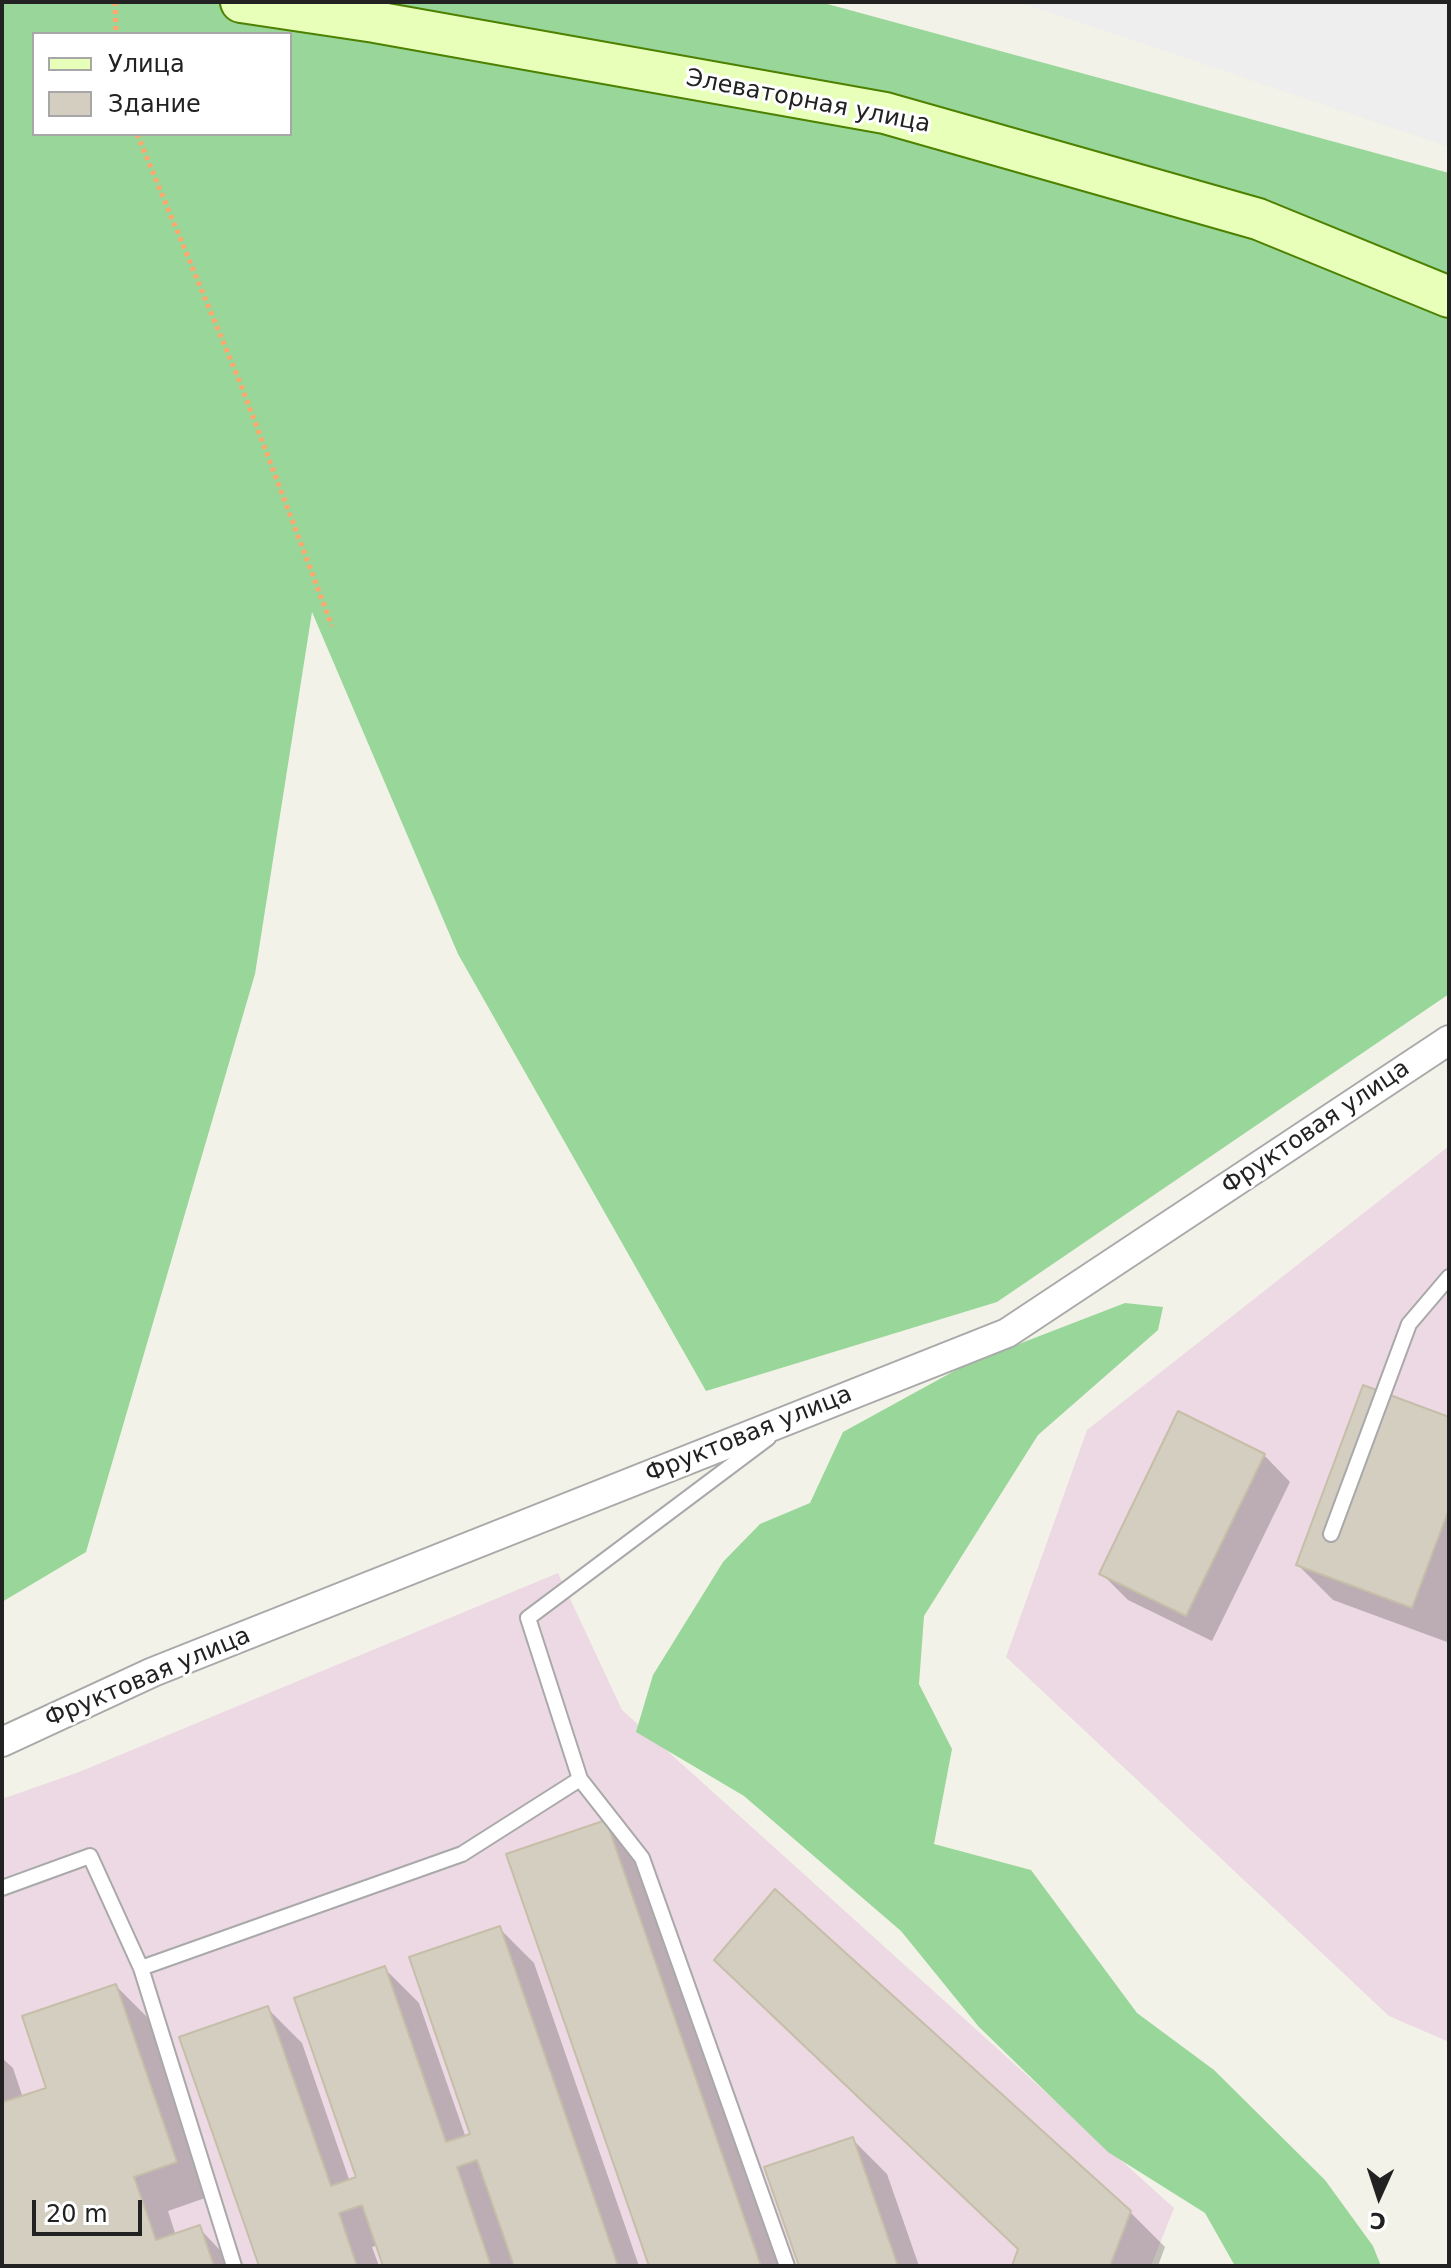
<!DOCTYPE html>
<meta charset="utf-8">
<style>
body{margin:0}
#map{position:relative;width:1451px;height:2268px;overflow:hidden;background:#f3f2e8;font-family:"DejaVu Sans",sans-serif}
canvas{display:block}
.frame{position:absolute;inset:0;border:4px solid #222;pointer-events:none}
.legend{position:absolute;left:32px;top:32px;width:260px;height:104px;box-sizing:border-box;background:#fff;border:2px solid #a7a7a7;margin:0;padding:10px 14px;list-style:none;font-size:24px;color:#222}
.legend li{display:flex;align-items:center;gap:16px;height:40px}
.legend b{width:40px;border:2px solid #a7a7a7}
.north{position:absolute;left:1339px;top:2156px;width:80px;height:80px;-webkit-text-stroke:6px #fff;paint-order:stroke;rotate:183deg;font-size:22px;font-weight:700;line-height:32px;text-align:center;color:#222}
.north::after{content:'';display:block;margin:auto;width:28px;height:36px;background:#222;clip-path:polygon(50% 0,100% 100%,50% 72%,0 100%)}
.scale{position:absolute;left:32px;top:2200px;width:110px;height:36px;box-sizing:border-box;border:4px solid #222;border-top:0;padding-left:10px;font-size:24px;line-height:28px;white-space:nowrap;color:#222;-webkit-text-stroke:6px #fff;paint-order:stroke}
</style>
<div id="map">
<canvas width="1451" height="2268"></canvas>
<div class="frame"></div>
<ul class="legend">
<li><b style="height:10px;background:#e7ffb9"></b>Улица</li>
<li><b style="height:22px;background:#d3cec0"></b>Здание</li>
</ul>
<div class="north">С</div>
<div class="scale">20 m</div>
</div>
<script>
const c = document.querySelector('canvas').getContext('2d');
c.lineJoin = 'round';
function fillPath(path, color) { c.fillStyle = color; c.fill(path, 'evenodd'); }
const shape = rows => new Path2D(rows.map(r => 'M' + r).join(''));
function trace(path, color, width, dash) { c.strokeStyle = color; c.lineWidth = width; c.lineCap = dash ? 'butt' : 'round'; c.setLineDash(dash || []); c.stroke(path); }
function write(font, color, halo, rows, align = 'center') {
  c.font = font + ' "DejaVu Sans",sans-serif'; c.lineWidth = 6; c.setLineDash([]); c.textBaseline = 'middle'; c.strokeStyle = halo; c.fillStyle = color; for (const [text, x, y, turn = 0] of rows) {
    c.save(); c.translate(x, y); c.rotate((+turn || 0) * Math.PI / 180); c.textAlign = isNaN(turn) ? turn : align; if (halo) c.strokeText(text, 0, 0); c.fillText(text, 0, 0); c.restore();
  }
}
fillPath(shape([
 [1449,1146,1449,2042,1389,2016,1006,1657,1087,1430],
 [558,1573,622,1710,1174,2208,1151,2266,2,2266,2,1799,79,1772]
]), '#ecd9e3');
fillPath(shape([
 [2,2,820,2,1449,173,1449,994,997,1302,706,1391,458,954,312,612,255,974,86,1552,2,1602],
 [34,34,290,34,290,134,34,134],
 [1125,1303,1163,1307,1158,1330,1038,1435,924,1616,919,1684,952,1749,934,1844,1031,1870,1137,2013,1214,2070,1325,2180,1373,2246,1381,2266,1235,2266,1205,2213,1108,2152,979,2027,901,1931,744,1796,636,1732,653,1675,723,1562,760,1524,810,1503,843,1432,967,1364]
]), '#98d699');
fillPath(shape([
 [1019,2,1449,2,1449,147]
]), '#eee');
fillPath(shape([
 [1449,1419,1449,1636,1447,1642,1333,1600,1298,1565],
 [1264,1455,1290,1482,1212,1641,1128,1600,1101,1573],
 [605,1822,640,1857,782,2266,651,2266],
 [499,1928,534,1963,639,2266,385,2266,378,2245,372,2247,379,2266,261,2266,267,2008,302,2043,350,2182,359,2178,384,1968,419,2003,466,2138,473,2136],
 [116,1986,151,2021,211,2196,168,2211,176,2236,199,2228,235,2266,2,2266,2,2058,13,2068,23,2098,49,2089],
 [852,2139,887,2174,919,2266,801,2266],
 [1130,2212,1165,2247,1158,2266,1014,2266]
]), '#0003');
const building = shape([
 [1363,1385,1449,1417,1449,1509,1412,1608,1296,1565,1363,1385],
 [1178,1411,1265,1454,1186,1616,1099,1574,1178,1411],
 [606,1820,761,2266,649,2266,506,1854,606,1820],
 [775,1889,1131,2211,1110,2266,1012,2266,1018,2249,714,1960,775,1889],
 [500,1926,618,2266,514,2266,477,2160,457,2167,491,2266,383,2266,362,2205,339,2213,357,2266,259,2266,179,2037,268,2006,331,2186,356,2177,294,1998,385,1966,446,2142,470,2134,409,1957,500,1926],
 [116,1984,177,2162,134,2177,156,2240,200,2225,214,2266,2,2266,2,2099,3,2102,46,2088,22,2016,116,1984],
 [853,2137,898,2266,799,2266,764,2167,853,2137]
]);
fillPath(building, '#d3cec0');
trace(building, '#c6bea8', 2);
const lane = shape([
 [768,1438,528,1618,580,1779,642,1858,787,2266],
 [1331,1534,1409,1324,1449,1277],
 [2,1888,90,1856,141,1968],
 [234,2266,141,1968,462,1854,580,1779]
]);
const street = shape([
 [2,1742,153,1672,1007,1333,1449,1040]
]);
const secondary = shape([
 [241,2,375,22,885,113,1258,219,1449,297]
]);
trace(lane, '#a9a9a9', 18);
trace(street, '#a9a9a9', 32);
trace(secondary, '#4d8100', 44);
trace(shape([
 [115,2,116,34],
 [137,134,241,385,332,626]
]), '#ffa76c', 5, [4, 4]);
trace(lane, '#fff', 14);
trace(street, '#fff', 28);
trace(secondary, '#e7ffb9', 40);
write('24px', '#222', '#fff', [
 ["Элеваторная улица",808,102,11],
 ["Фруктовая улица",1316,1128,-34],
 ["Фруктовая улица",749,1435,-22],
 ["Фруктовая улица",148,1678,-23]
]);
</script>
